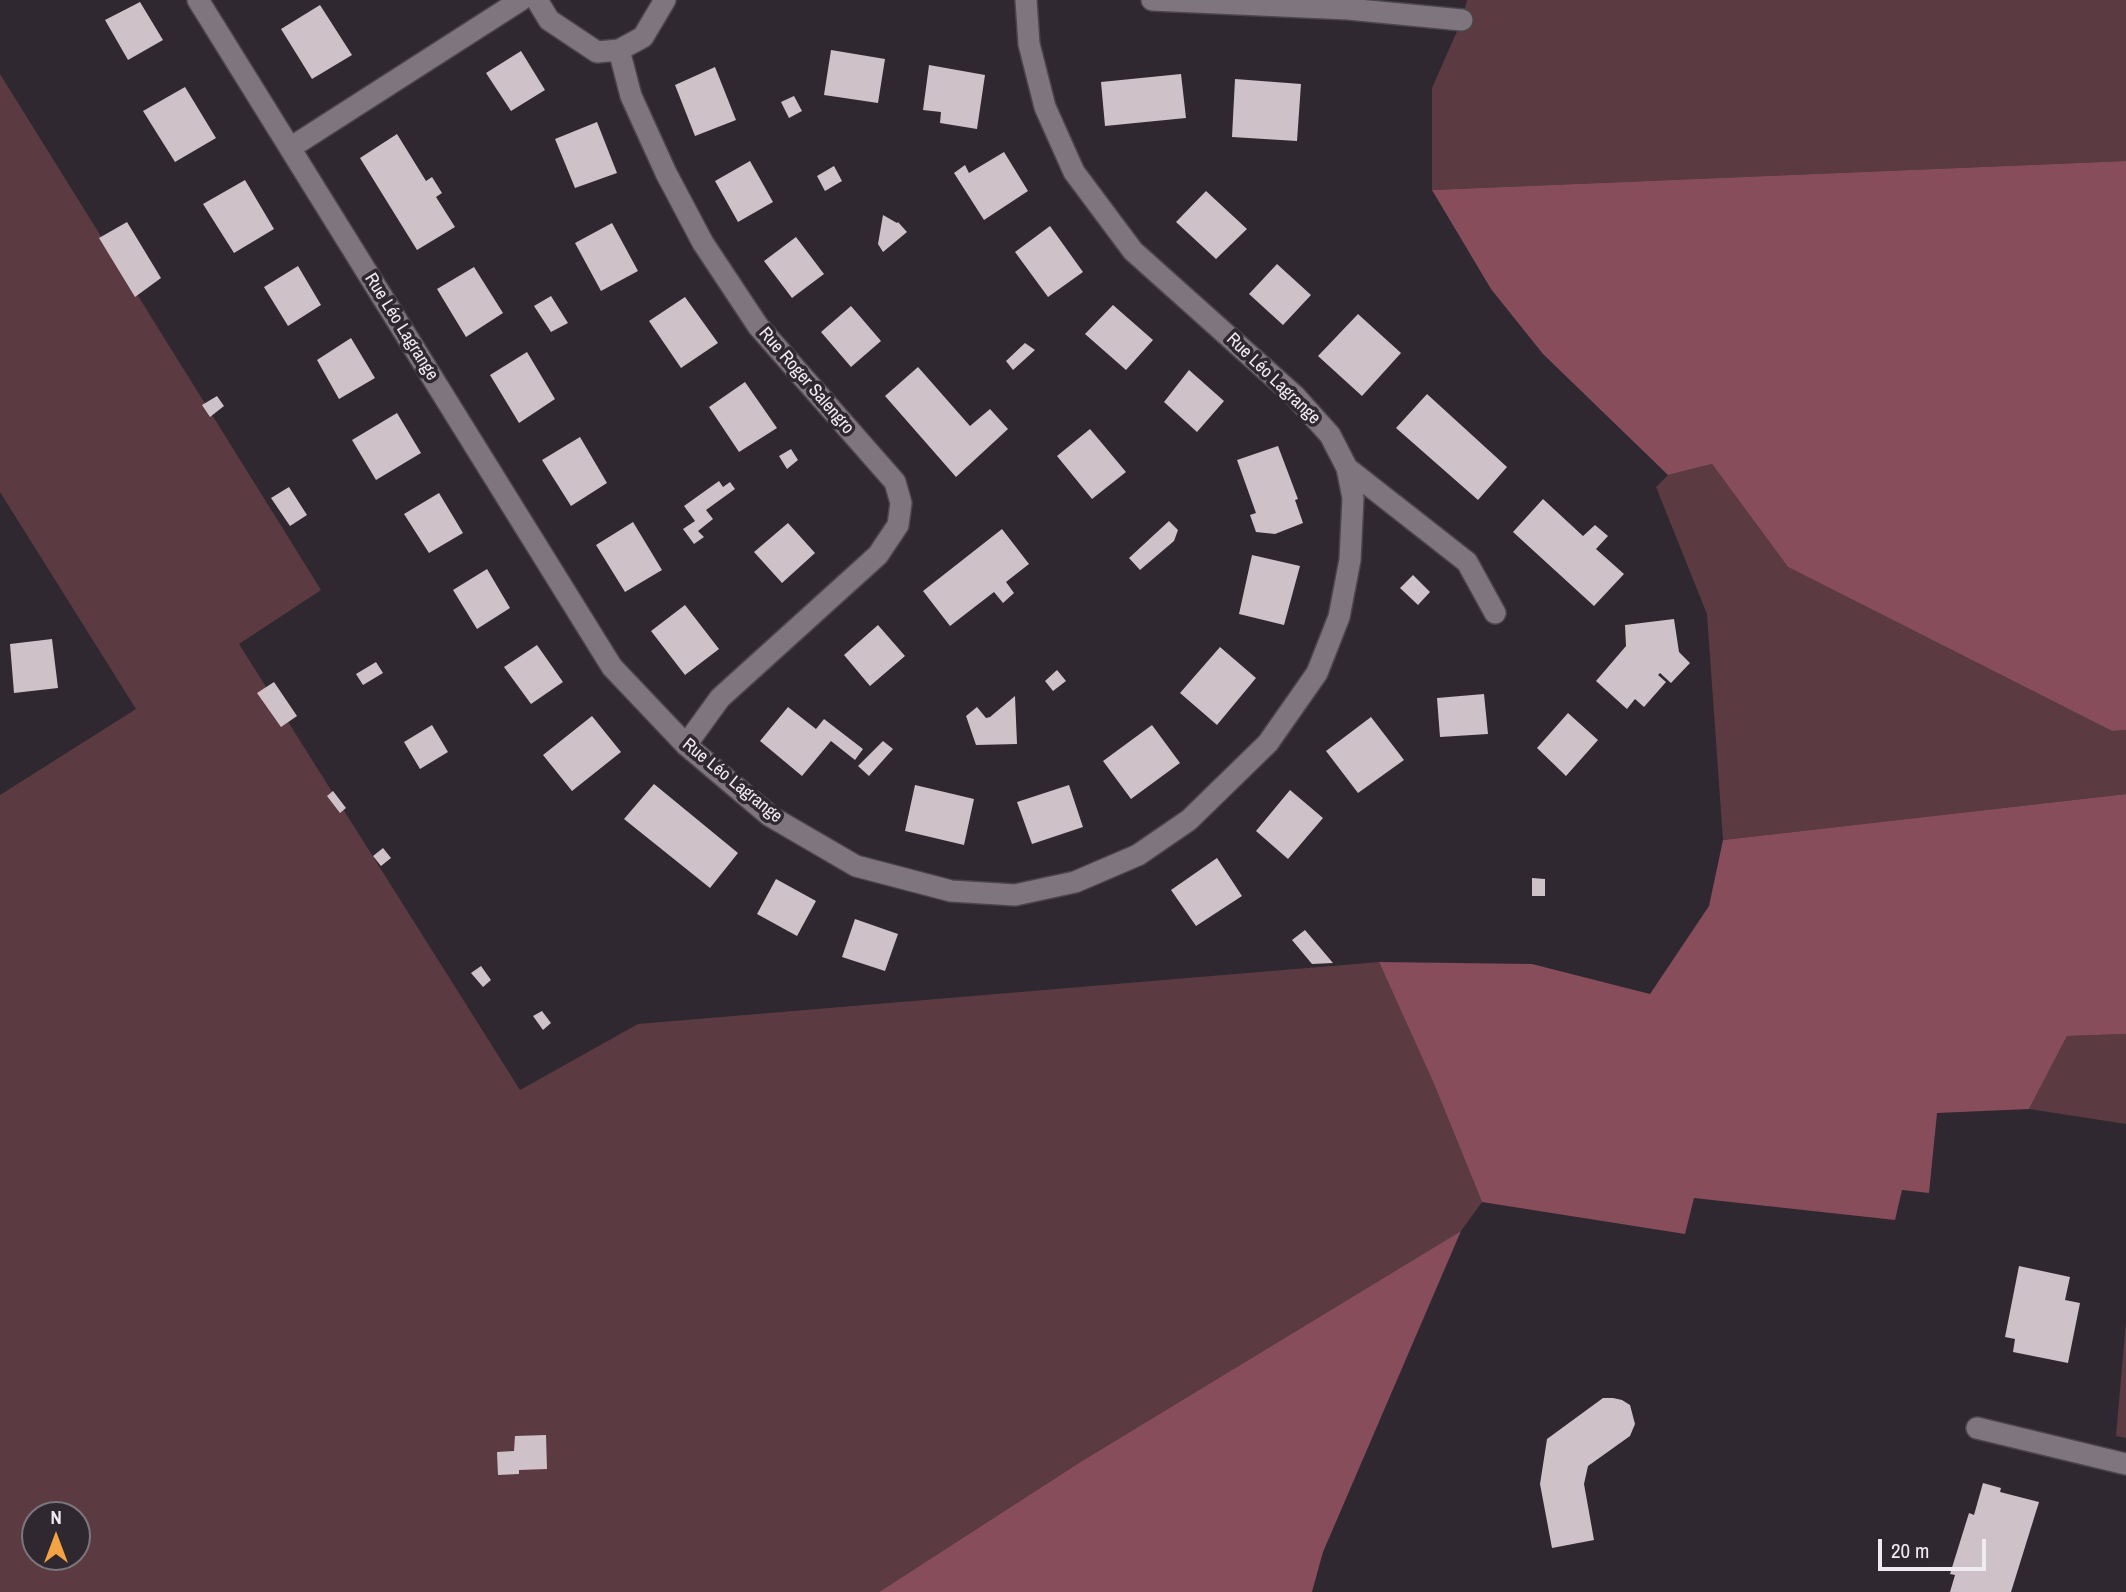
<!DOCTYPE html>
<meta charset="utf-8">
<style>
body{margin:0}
#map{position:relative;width:2126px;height:1592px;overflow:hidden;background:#2f2830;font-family:"Archivo Narrow",sans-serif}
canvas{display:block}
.north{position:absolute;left:21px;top:1501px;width:70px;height:70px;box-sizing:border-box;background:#2f2830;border:2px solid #7c767d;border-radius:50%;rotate:0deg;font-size:19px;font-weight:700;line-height:28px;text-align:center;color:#f0ebf0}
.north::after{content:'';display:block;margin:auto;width:24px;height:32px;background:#f4a344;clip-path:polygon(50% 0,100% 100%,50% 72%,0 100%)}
.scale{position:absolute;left:1878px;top:1539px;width:108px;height:32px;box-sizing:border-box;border:4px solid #f0ebf0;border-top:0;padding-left:9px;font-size:21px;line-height:24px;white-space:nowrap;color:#f0ebf0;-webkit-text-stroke:5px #2f2830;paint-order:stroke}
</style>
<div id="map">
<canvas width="2126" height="1592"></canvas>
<div class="north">N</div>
<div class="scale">20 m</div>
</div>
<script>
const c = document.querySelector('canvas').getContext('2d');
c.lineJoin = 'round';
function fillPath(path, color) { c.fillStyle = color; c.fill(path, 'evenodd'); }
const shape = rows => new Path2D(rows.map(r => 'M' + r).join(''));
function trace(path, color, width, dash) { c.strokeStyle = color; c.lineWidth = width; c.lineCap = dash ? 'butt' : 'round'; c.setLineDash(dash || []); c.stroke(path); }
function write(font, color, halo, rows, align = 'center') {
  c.font = font + ' "Archivo Narrow",sans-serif'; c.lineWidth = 7; c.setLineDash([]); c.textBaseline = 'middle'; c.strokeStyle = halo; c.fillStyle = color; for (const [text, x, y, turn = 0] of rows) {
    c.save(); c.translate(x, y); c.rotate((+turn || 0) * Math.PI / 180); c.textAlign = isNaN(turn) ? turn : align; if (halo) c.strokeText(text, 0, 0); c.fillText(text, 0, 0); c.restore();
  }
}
fillPath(shape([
 [1467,0,2126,0,2126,161,1432,190,1432,88,1462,20],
 [0,74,321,590,239,644,520,1090,638,1024,1379,962,1434,1084,1482,1202,1461,1231,1082,1461,879,1592,0,1592,0,795,136,709,0,492],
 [35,1515,77,1515,77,1557,35,1557],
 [1712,464,1788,567,2112,731,2126,730,2126,794,1723,840,1707,614,1656,487,1668,475],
 [2126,1034,2126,1124,2029,1109,2067,1036],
 [2126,1321,2126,1438,2116,1436]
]), '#5c3a41');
fillPath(shape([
 [2126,161,2126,730,2112,731,1788,567,1712,464,1668,475,1543,354,1491,289,1432,190],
 [2126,794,2126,1034,2067,1036,2029,1109,1937,1113,1929,1193,1902,1190,1895,1220,1694,1198,1685,1234,1482,1202,1434,1084,1379,962,1532,964,1650,994,1709,906,1723,840],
 [1461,1231,1323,1552,1312,1592,879,1592,1082,1461]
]), '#874d5b');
fillPath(shape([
 [140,2,163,40,128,60,105,20],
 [320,5,352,55,312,79,281,29],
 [831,50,885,59,878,103,824,95],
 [521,51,545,90,511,111,486,73],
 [929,65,985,75,977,129,940,123,941,112,923,110],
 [715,67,736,120,695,136,675,85],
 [1181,74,1186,118,1105,126,1101,82],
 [1235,79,1301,84,1297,141,1232,137],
 [185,87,216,138,175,162,143,111],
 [794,96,802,111,789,118,781,102],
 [597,122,617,173,575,188,555,139],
 [397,134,426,181,432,177,442,193,436,197,455,227,417,250,360,158],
 [1004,152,1028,191,984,220,954,173,965,165,969,173],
 [750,161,773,202,738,222,715,181],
 [834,166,842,181,825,191,817,176],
 [245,180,274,229,234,253,203,204],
 [1206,191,1247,229,1216,259,1176,222],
 [883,215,897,223,898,222,907,232,883,252,878,244],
 [127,222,161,278,135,297,99,238],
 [612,223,638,271,601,291,575,243],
 [1050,226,1083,272,1048,297,1015,252],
 [796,237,824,274,792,298,764,261],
 [1277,264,1311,295,1283,325,1249,294],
 [298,266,321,305,288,326,264,287],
 [474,267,503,313,466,337,437,289],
 [551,296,568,323,551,332,534,306],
 [685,297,718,343,681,368,649,321],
 [1113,305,1153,340,1126,370,1085,334],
 [851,306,881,341,851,367,821,332],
 [1358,314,1401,353,1362,396,1318,356],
 [351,338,375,378,339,399,317,360],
 [1025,343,1035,350,1013,370,1006,361],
 [527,352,555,399,519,423,490,375],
 [918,367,970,426,990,409,1008,429,956,477,885,396],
 [1189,370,1224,401,1197,432,1164,402],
 [745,382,777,428,739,452,709,407],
 [1427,394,1507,467,1478,500,1396,428],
 [217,396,224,406,210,417,202,405],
 [397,413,421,453,376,480,352,440],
 [1090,429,1126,472,1092,499,1057,456],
 [580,437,607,483,571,506,542,460],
 [1278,446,1298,499,1295,500,1303,523,1275,534,1256,532,1250,515,1256,513,1237,460],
 [791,449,798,460,787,469,779,456],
 [719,481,723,487,730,482,735,489,706,510,713,519,698,531,704,537,694,544,683,529,695,521,684,506],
 [289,487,307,515,290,526,271,498],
 [439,493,463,533,429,553,404,514],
 [1543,499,1583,536,1595,525,1608,536,1596,549,1624,574,1594,606,1513,532],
 [1169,521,1178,530,1174,541,1140,570,1129,558],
 [633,522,662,570,625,592,596,545],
 [788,523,815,553,782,583,754,552],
 [1002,529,1029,564,1006,582,1014,593,1003,603,994,592,950,626,923,591],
 [1252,555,1300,566,1284,625,1239,614],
 [487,569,510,608,477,629,453,590],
 [1413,575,1430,592,1418,605,1400,588],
 [685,605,719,649,685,675,651,631],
 [1674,619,1679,652,1690,663,1671,683,1660,673,1658,675,1666,682,1644,707,1635,699,1627,709,1596,681,1626,646,1625,625],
 [878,625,905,656,870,686,844,655],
 [52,639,58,688,14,693,10,644],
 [537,645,563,682,531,704,504,667],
 [1220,647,1256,678,1217,725,1180,693],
 [376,662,383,673,363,685,356,674],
 [1057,670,1066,681,1053,691,1045,681],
 [274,682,297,716,281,727,257,693],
 [1484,694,1488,734,1440,737,1437,698],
 [1015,696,1017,744,976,745,966,716,977,707,986,718,990,717],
 [788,707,816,729,824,719,863,749,855,760,831,741,802,776,760,741],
 [1568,713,1598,740,1566,776,1537,748],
 [592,716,621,752,572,791,543,755],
 [1371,717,1404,760,1358,793,1326,751],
 [432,725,448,752,420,769,404,742],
 [1152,725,1180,763,1131,799,1103,761],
 [883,741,893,749,869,776,858,766],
 [654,784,738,853,710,888,624,819],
 [915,785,974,799,964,845,905,831],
 [1069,785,1083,827,1032,844,1017,802],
 [1290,790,1323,818,1288,859,1256,831],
 [333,791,346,808,340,813,327,796],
 [383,848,391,858,381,866,373,856],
 [1217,858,1242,896,1196,926,1171,890],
 [1532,878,1545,879,1545,896,1532,896],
 [776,879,816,901,797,936,757,914],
 [855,919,898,934,885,971,842,957],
 [1305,930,1333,963,1312,964,1292,940],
 [481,966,491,980,483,987,471,973],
 [542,1011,551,1023,543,1030,533,1016],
 [2019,1266,2070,1277,2065,1300,2080,1303,2068,1363,2013,1352,2015,1339,2005,1337],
 [1603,1398,1613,1398,1622,1400,1630,1405,1635,1424,1630,1436,1588,1466,1584,1484,1594,1540,1552,1548,1540,1484,1547,1439],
 [546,1435,547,1469,519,1470,519,1474,498,1475,497,1452,514,1451,515,1436],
 [1983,1483,2001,1488,2000,1492,2039,1502,2011,1592,1950,1592,1955,1575,1950,1574,1969,1513,1974,1515]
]), '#cfc1c8');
const street = shape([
 [198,0,612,667,686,745,770,816,856,866,951,891,1015,895,1075,882,1138,855,1189,820,1268,743,1317,673,1339,617,1350,560,1353,498,1347,468,1330,435,1295,396,1133,251,1074,172,1045,107,1029,44,1026,0],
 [537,0,549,20,597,52,619,50,631,96,666,173,703,243,758,326,895,482,901,503,898,525,878,555,720,698,686,745],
 [1152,0,1348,9,1462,20],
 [619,50,643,37,665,0],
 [290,148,521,0],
 [1347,468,1467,562,1495,613],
 [1977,1428,2126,1464]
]);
trace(street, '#4b454c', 24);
trace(street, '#7e757e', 21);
write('18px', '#f0ebf0', '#2f2830', [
 ["Rue Léo Lagrange",401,327,58],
 ["Rue Léo Lagrange",1273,379,44],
 ["Rue Roger Salengro",806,381,49],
 ["Rue Léo Lagrange",732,781,39]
]);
</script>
